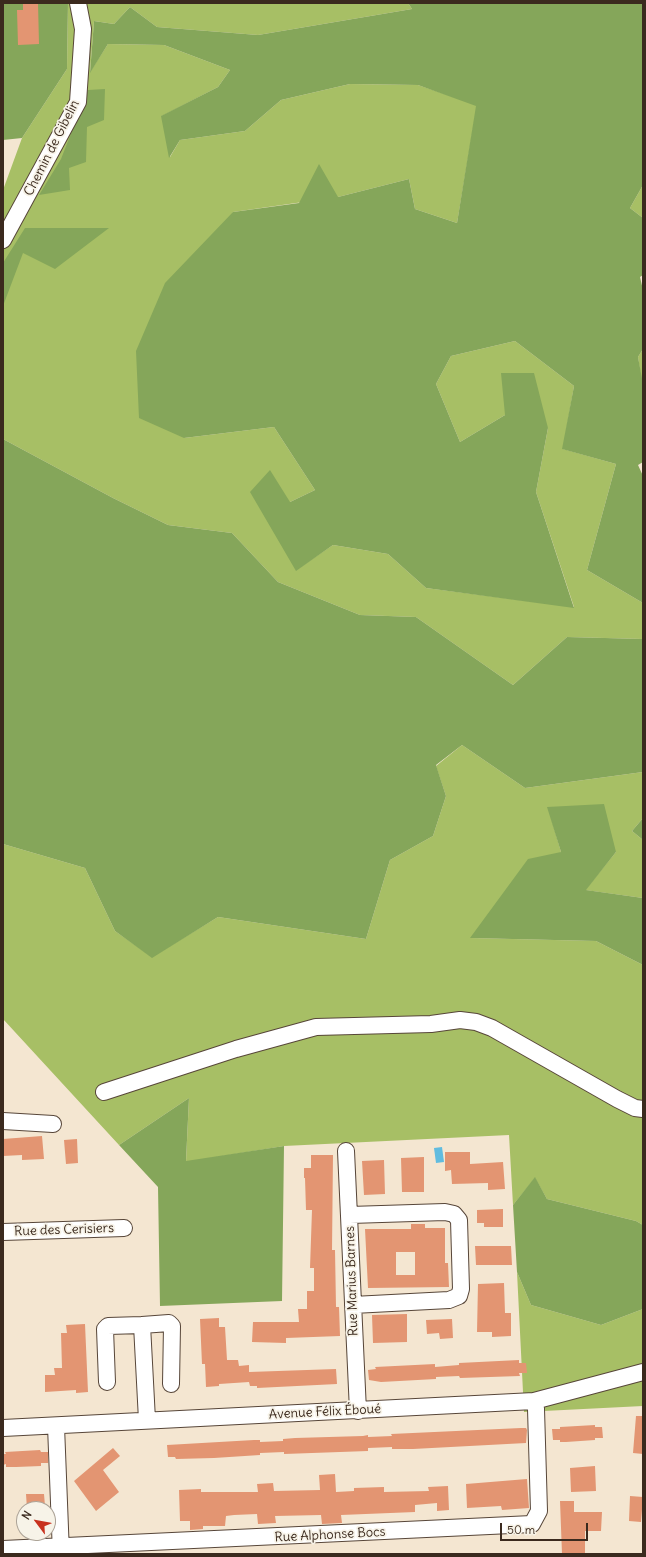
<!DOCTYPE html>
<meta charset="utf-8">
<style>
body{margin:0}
#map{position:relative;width:646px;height:1557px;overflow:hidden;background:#f4e6d1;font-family:Delius,sans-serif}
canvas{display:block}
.frame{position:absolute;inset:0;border:4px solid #3b2a1e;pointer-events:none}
.north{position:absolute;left:16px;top:1501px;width:40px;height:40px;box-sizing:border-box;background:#f7f3e8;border:1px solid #aca397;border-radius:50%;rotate:302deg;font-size:11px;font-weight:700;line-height:16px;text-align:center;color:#3b2a1e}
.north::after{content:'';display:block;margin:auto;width:14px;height:18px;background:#c8321e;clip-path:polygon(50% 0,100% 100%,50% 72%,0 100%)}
.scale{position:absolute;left:500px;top:1523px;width:88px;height:18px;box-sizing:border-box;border:2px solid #3b2a1e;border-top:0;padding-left:5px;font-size:12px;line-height:14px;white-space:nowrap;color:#3b2a1e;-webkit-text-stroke:3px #f7f3e8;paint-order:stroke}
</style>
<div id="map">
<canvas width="646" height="1557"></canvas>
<div class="frame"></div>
<div class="north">N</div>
<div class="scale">50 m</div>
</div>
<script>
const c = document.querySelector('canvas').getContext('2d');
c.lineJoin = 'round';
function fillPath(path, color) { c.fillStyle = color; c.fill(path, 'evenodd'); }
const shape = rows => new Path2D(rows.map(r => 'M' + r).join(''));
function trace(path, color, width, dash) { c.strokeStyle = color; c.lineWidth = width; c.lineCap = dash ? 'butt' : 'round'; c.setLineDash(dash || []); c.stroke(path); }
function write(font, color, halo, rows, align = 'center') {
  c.font = font + ' Delius,sans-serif'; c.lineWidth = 3.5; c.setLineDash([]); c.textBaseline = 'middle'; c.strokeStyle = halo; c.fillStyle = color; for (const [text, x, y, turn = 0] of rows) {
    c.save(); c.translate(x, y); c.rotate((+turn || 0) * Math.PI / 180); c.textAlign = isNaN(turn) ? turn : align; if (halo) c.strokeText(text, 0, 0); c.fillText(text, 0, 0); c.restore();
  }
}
fillPath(shape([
 [68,3,408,3,412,9,258,35,157,27,130,7,114,24,94,21,90,72,108,44,164,45,230,70,218,87,162,116,170,157,180,140,245,131,281,100,350,84,418,85,477,105,457,223,415,209,409,179,338,197,233,212,184,438,274,427,315,490,290,502,296,570,333,545,388,554,426,588,574,607,536,492,548,428,505,415,460,442,436,384,451,356,515,341,574,386,563,449,616,464,587,570,643,603,643,639,567,637,513,685,416,617,360,615,278,582,232,533,168,525,113,498,3,439,3,190,22,138,67,69],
 [643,185,643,218,630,208],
 [643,349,643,384,642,384,638,357],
 [462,745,525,788,643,772,643,818,632,831,643,840,643,898,585,890,616,852,548,807,561,852,471,938,596,941,643,965,643,1225,636,1221,547,1199,535,1178,513,1205,509,1135,284,1146,186,1162,189,1098,119,1145,3,1019,3,844,85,868,115,931,152,957,218,917,366,939,390,860,433,836,446,796,436,766],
 [517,1272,531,1305,601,1325,643,1309,643,1406,524,1412]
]), '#a7bf65');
fillPath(shape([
 [3,3,68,3,67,69,22,138,3,140],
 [408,3,643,3,643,185,630,208,643,218,643,275,640,277,643,290,643,349,638,357,643,384,643,462,638,465,643,476,643,603,587,570,616,464,562,449,574,386,515,341,451,356,436,384,460,442,505,415,501,373,534,373,548,428,536,492,574,608,426,588,388,554,333,545,296,571,250,492,270,470,290,502,315,490,274,427,184,438,139,418,136,351,165,283,233,212,299,203,319,164,338,197,409,179,415,209,457,223,476,106,418,85,350,84,281,100,245,131,180,140,169,158,161,116,218,87,230,70,164,45,108,44,90,73,94,21,114,24,130,7,157,27,258,35,412,9],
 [105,89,104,120,87,127,86,162,69,168,70,190,39,195,61,159,88,90],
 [25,228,109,228,55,269,23,253,3,306,3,263],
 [3,439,113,498,168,525,232,533,278,582,360,615,416,617,513,685,567,637,643,639,643,772,525,788,462,745,436,765,446,796,433,836,390,860,366,939,218,917,152,958,115,931,85,868,3,844],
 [604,804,616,852,586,890,643,898,643,965,596,941,470,938,528,859,561,852,547,807],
 [643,818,643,840,632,831],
 [189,1098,186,1161,284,1146,282,1301,160,1306,158,1187,119,1145],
 [535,1177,547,1199,636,1221,643,1225,643,1309,601,1325,531,1305,517,1272,513,1205]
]), '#85a65a');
fillPath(shape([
 [442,1147,444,1162,436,1163,434,1148]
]), '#61bcdf');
fillPath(shape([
 [23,3,38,3,39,44,18,45,17,10,23,10],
 [42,1136,44,1159,22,1160,22,1155,3,1156,3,1139],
 [77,1139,78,1163,66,1164,64,1140],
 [445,1152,470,1152,470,1164,503,1162,505,1189,488,1190,488,1183,452,1184,451,1170,445,1171],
 [311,1155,333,1155,332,1250,335,1250,336,1307,339,1307,340,1336,286,1338,286,1343,252,1342,253,1322,299,1322,298,1309,307,1309,307,1291,314,1291,314,1268,310,1268,312,1210,306,1210,305,1178,304,1178,304,1168,311,1168],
 [424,1157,424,1192,402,1192,401,1158],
 [384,1160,385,1194,364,1195,362,1161],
 [503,1209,503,1227,484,1227,484,1223,477,1223,477,1210],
 [411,1224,425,1224,425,1228,445,1228,445,1263,448,1263,449,1287,368,1288,365,1229,411,1229],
 [396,1252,415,1252,415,1275,396,1275],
 [475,1246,511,1246,512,1265,476,1265],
 [504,1283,505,1313,511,1313,511,1336,492,1337,492,1332,477,1332,478,1284],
 [407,1314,407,1342,373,1343,372,1315],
 [219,1318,219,1327,225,1327,227,1360,238,1360,239,1366,249,1365,249,1372,336,1369,337,1384,257,1388,257,1386,250,1386,249,1382,219,1384,219,1386,206,1387,205,1364,202,1364,200,1319],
 [452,1319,453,1338,440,1339,439,1333,427,1334,426,1320],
 [85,1324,88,1392,76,1393,76,1390,45,1392,45,1375,55,1375,54,1368,62,1368,61,1333,67,1333,66,1325],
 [519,1360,519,1363,526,1363,527,1373,519,1373,520,1376,460,1378,459,1376,436,1377,436,1379,381,1382,369,1380,368,1370,376,1369,375,1367,435,1364,435,1367,459,1365,459,1363],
 [636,1416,643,1416,643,1454,633,1453],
 [595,1425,595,1427,602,1427,603,1438,595,1438,595,1440,566,1442,560,1442,560,1440,553,1440,552,1429,560,1429,560,1427],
 [521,1428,526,1428,527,1430,526,1443,413,1449,392,1449,392,1447,368,1448,368,1451,284,1454,284,1452,260,1453,260,1455,214,1458,176,1459,175,1457,168,1457,167,1445,254,1440,260,1440,260,1442,283,1441,283,1439,295,1438,363,1436,368,1435,368,1437,392,1436,391,1434],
 [113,1448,120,1456,103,1470,119,1492,96,1511,74,1481],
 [40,1450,41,1452,48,1452,48,1463,41,1463,41,1466,16,1467,6,1467,6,1464,3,1465,3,1454,6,1454,5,1452],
 [595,1466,596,1491,571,1492,570,1468],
 [335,1474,336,1492,354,1491,354,1488,384,1487,384,1492,429,1491,428,1487,448,1486,449,1510,437,1511,437,1503,415,1505,415,1512,341,1515,342,1523,322,1524,321,1515,275,1516,276,1523,258,1524,257,1514,234,1515,226,1516,225,1526,203,1526,203,1529,190,1530,190,1521,180,1521,179,1490,201,1489,201,1492,258,1492,257,1484,273,1483,274,1491,320,1490,319,1475],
 [527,1479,529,1508,502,1510,501,1506,467,1508,466,1484],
 [26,1494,44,1494,45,1506,39,1506,40,1509,27,1509],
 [630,1496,643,1497,641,1522,629,1521],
 [560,1501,574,1501,574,1512,602,1512,601,1531,585,1531,585,1554,562,1554]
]), '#e39572');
const minor = shape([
 [3,240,78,102,83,29,78,3],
 [104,1092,236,1049,316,1027,431,1024,460,1020,476,1022,492,1028,617,1099,635,1108,643,1109],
 [3,1121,53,1124],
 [346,1151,358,1411],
 [350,1215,445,1212,454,1214,459,1220,461,1289,459,1296,449,1300,353,1305],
 [3,1232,124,1228],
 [142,1325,169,1323,172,1326,171,1384],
 [107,1382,105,1329,108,1326,142,1325,147,1420],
 [56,1426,61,1554],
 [3,1428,534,1401,643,1372],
 [3,1549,532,1524,539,1511,536,1409,534,1401]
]);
trace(minor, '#574639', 18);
trace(minor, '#fff', 16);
write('13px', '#3b2a1e', '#f7f3e8', [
 ["Chemin de Gibelin",52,148,-63],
 ["Rue des Cerisiers",64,1230,-2],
 ["Rue Marius Barnes",352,1281,-92],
 ["Avenue Félix Éboué",325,1412,-3],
 ["Rue Alphonse Bocs",330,1535,-3]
]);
</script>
